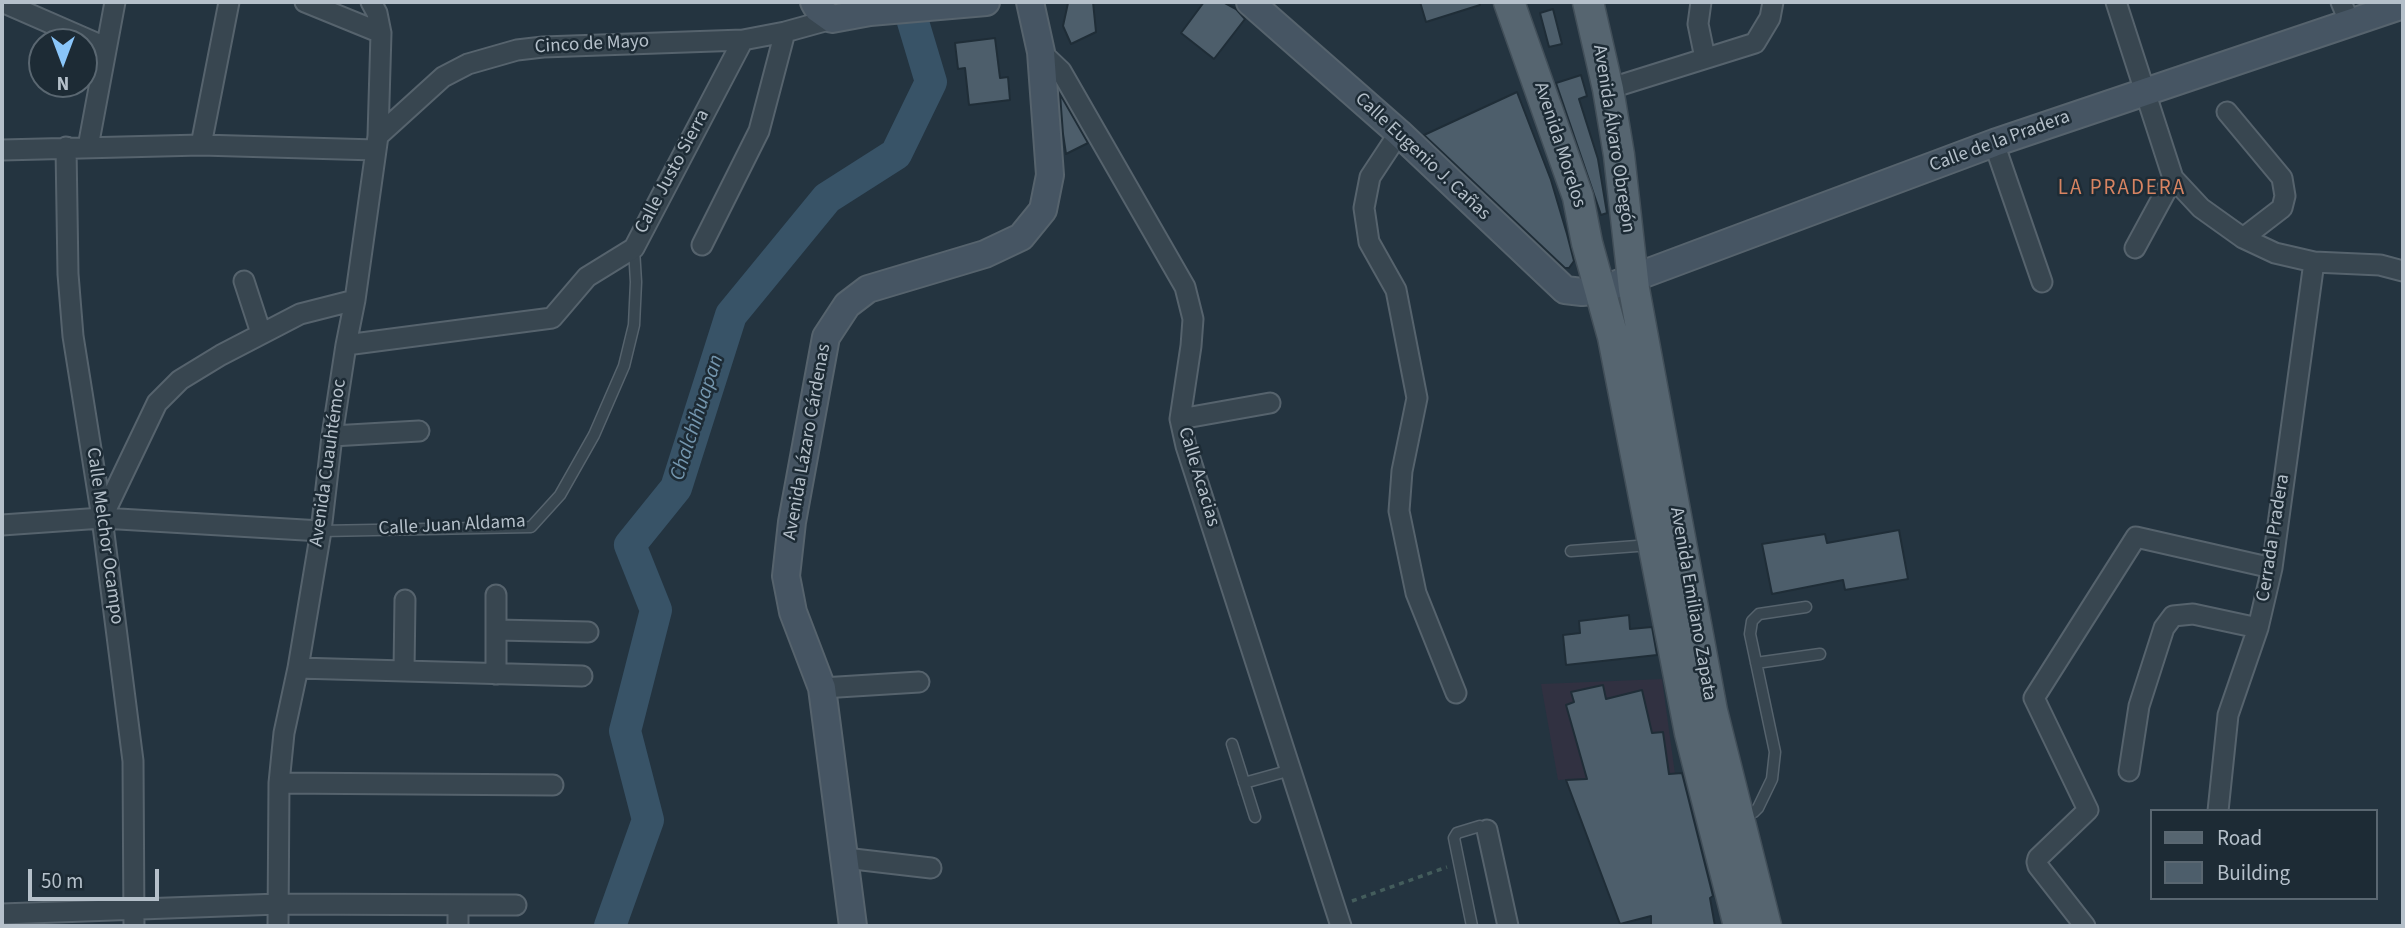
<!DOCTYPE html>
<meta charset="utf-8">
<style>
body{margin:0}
#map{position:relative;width:2405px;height:928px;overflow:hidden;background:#243440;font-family:"Source Sans 3",sans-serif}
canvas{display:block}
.frame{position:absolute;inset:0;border:4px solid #b5c0ca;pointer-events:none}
.legend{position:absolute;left:2150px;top:809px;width:228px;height:91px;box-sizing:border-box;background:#1d2b35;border:2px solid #5a6771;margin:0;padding:9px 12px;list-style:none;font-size:21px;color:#b5c0ca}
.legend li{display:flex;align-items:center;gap:14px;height:35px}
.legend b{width:35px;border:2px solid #5a6771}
.north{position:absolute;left:28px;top:28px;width:70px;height:70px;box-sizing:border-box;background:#1d2b35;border:2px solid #5a6771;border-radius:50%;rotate:180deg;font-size:19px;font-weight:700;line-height:28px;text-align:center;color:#b5c0ca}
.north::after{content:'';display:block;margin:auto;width:24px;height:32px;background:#8ac6fa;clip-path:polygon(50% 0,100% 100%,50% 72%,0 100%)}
.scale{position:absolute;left:28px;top:869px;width:131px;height:32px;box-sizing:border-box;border:4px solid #b5c0ca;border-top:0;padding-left:9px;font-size:21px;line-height:24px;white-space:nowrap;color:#b5c0ca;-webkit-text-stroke:5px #1d2b35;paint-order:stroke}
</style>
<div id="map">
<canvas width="2405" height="928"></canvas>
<div class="frame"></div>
<ul class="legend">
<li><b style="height:9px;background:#566570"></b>Road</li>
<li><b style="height:19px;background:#4d5e6b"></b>Building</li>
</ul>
<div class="north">N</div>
<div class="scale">50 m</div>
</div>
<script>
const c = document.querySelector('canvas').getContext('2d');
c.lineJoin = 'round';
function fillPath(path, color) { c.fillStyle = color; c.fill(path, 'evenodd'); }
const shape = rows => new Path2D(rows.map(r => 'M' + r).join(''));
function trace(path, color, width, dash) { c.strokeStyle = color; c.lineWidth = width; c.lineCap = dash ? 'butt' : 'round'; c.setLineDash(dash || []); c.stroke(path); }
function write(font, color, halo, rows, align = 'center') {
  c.font = font + ' "Source Sans 3",sans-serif'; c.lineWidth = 5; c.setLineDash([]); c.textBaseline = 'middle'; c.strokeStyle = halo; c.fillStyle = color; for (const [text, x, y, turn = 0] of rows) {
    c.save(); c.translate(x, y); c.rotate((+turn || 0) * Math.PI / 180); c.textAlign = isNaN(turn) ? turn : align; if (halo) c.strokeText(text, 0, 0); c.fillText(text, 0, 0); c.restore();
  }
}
fillPath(shape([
 [1662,679,1675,774,1558,780,1541,684]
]), '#313141');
trace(shape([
 [610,926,648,820,625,731,656,610,630,545,676,488,731,315,827,198,896,154,931,82,907,2]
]), '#385367', 32);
const building = shape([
 [1093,2,1096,32,1071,44,1063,26,1068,3,1093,2],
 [1204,2,1223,2,1236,9,1245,19,1214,59,1181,33,1204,2],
 [1420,2,1479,2,1480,5,1426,22,1420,2],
 [1553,9,1562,44,1549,47,1540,13,1553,9],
 [995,38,1000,78,1008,77,1010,100,969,105,965,68,958,69,955,43,995,38],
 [1581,75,1587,96,1579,99,1598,159,1607,213,1601,215,1556,83,1581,75],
 [1517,92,1551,180,1567,234,1574,261,1569,268,1565,268,1424,135,1517,92],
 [1060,94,1088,143,1066,154,1063,134,1060,94],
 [1899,530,1908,579,1845,590,1843,580,1772,594,1762,544,1825,534,1827,543,1899,530],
 [1629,615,1630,629,1652,627,1657,655,1566,665,1563,635,1580,633,1579,621,1629,615],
 [1603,685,1606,699,1642,690,1652,733,1663,732,1669,774,1682,773,1713,896,1710,898,1715,926,1651,926,1651,916,1620,924,1566,780,1587,779,1566,705,1574,702,1571,692,1603,685]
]);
fillPath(building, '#4d5e6b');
trace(building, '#1f2d37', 2);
const lane = shape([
 [321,531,531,527,560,495,594,435,624,366,634,325,636,282,634,249],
 [1571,551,1650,545],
 [1756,663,1820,654],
 [1232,744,1255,817],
 [1244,783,1291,770],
 [1740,817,1754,812,1758,808,1772,779,1775,752,1750,634,1752,621,1759,614,1806,607],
 [1472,926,1454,838,1457,833,1480,826,1487,830]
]);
const street = shape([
 [2,2,105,47],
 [305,2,381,33],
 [1701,2,1698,24,1705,58],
 [2116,2,2173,178,2201,208,2243,238,2275,253,2314,262,2380,265,2403,271],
 [2341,2,2350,23],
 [1041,52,1061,71,1185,287,1193,319,1191,346,1180,419,1186,446,1341,926],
 [1608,89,1755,43,1770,18,1773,2],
 [2227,112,2282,178,2285,196,2282,208,2243,238],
 [1399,133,1370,177,1364,208,1369,242,1396,290,1417,398,1402,471,1399,511,1416,593,1456,693],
 [378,136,443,77,468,64,517,50,543,47,743,40,785,32,832,19],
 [1994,143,2042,282],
 [201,145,229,2],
 [66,147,68,274,73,336,102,518,133,761,134,926],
 [88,147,115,2],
 [2,150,201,145,376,150],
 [702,245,759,131,785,32],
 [2135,248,2173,178],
 [244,281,261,333],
 [346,345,552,318,587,277,634,248,743,40],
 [1180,419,1270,403],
 [332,436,419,431],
 [102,518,157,403,180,380,221,355,300,314,355,300],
 [2,525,102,518,321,531],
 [496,595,496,674],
 [497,630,588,632],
 [298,668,582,676],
 [404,671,405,600],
 [822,688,919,682],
 [2129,771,2139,706,2164,628,2173,616,2193,614,2258,628],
 [279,783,553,785],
 [2218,811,2228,715,2258,628,2272,568,2314,262],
 [1487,830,1508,926],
 [845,858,931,868],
 [458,905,458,926],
 [2,914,279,904,516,905],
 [278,926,279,783,284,733,298,668,321,531,332,436,346,345,355,300,378,136,381,33,377,13,371,2],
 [2085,926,2038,866,2037,862,2038,858,2088,810,2034,698,2136,537,2272,568]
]);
const secondary = shape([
 [814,2,818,9,832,19,870,12,986,2],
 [1250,2,1399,133,1565,290,1582,292,1601,290,1994,143,2403,5],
 [853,926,822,688,793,612,786,576,792,522,826,337,847,305,868,289,985,254,1021,237,1043,210,1050,175,1041,52,1030,2]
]);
const primary = shape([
 [1509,2,1578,197,1587,243,1613,337,1690,733,1739,926],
 [1588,2,1608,89,1619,155,1634,289,1712,711,1766,926]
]);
trace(lane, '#56636d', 13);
trace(street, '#56636d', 23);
trace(secondary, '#56636d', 30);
trace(primary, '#424f59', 33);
trace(shape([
 [1352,901,1447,867]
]), '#445d5c', 3.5, [5, 5]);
trace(lane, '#384650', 10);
trace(street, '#384650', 19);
trace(secondary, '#465563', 26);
trace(primary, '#566570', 30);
write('19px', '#b5c0ca', '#1d2b35', [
 ["Cinco de Mayo",592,45,-3],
 ["Avenida Álvaro Obregón",1613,139,81],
 ["Calle de la Pradera",2000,142,-20],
 ["Avenida Morelos",1559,145,72],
 ["Calle Eugenio J. Cañas",1422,157,43],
 ["Calle Justo Sierra",673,172,-62],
 ["Avenida Lázaro Cárdenas",808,442,-80],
 ["Avenida Cuauhtémoc",329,463,-82],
 ["Calle Acacias",1198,477,73],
 ["Calle Juan Aldama",452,526,-3],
 ["Calle Melchor Ocampo",104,536,82],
 ["Cerrada Pradera",2274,538,-81],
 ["Avenida Emiliano Zapata",1692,604,80]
]);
c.letterSpacing = '2px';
write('21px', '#d88462', '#1d2b35', [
 ["LA PRADERA",2122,189]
]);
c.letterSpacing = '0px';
write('italic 21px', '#7496ae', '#1d2b35', [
 ["Chalchihuapan",698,418,-72]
]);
</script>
